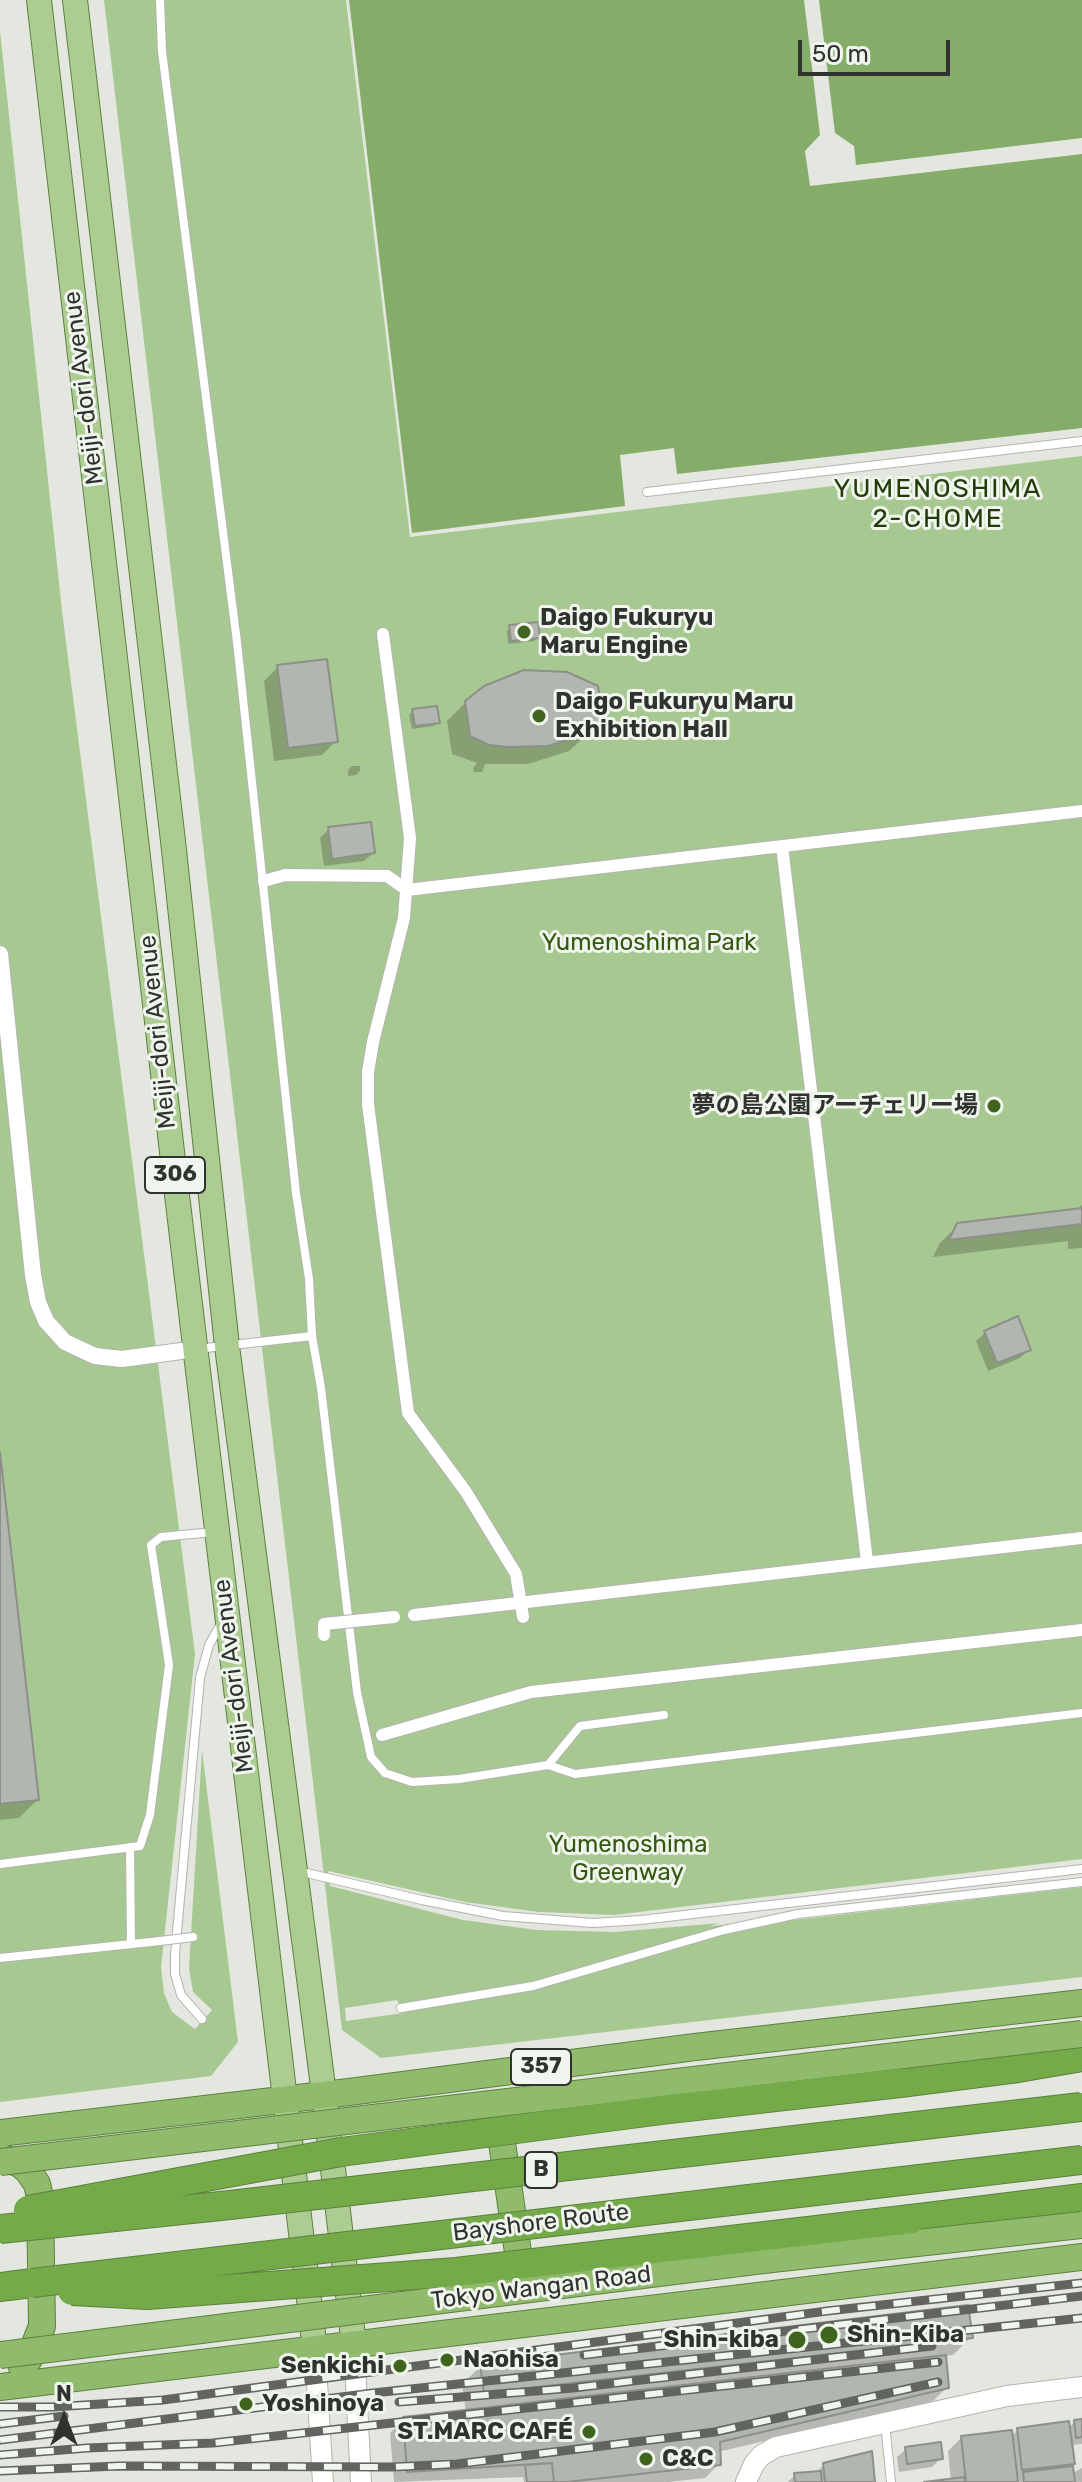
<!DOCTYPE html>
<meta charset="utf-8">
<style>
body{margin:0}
#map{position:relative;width:1082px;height:2482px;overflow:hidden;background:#e3e7e0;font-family:Rubik,sans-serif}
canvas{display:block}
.north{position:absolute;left:24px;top:2378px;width:80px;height:80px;-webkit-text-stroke:6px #f0f5ed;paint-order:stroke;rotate:0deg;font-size:22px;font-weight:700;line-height:32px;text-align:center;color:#30322f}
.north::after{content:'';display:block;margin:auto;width:28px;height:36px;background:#30322f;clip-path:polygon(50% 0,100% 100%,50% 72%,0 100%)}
.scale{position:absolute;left:798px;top:40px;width:152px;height:36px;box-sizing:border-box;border:4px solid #30322f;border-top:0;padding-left:10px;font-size:24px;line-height:28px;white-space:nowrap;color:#30322f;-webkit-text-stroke:6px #f0f5ed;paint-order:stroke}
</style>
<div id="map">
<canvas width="1082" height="2482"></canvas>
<div class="north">N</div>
<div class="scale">50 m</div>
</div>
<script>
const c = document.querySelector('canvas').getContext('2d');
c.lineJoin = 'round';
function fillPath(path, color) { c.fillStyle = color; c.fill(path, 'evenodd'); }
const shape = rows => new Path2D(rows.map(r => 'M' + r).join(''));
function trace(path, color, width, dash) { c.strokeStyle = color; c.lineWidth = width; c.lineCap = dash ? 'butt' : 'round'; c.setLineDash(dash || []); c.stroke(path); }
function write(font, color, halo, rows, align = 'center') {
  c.font = font + ' Rubik,"Noto Sans JP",sans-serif'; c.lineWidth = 6; c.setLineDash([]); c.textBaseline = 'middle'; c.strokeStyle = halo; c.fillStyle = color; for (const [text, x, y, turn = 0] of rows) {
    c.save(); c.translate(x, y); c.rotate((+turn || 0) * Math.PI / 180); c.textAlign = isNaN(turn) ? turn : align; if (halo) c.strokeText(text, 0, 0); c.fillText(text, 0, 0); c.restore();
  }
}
fillPath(shape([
 [104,0,346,0,410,537,1082,456,1082,1859,614,1915,539,1912,465,1902,328,1871,330,1886,463,1920,537,1930,615,1932,720,1923,709,1926,803,1919,1082,1887,1082,1977,381,2058,342,2030],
 [397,2000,404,2013,346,2021,345,2008],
 [0,31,62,611,195,1654,161,1967,164,1993,172,2012,195,2029,212,2010,193,1992,189,1968,202,1750,238,2042,211,2076,0,2102]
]), '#a8c892');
fillPath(shape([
 [349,0,1082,0,1082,428,677,474,674,448,620,455,625,506,412,533]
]), '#85ac68');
fillPath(shape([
 [804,0,819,0,835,133,854,146,856,165,1082,138,1082,154,810,186,805,151,820,135]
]), '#e3e7e0');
fillPath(shape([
 [510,627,538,637,534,641,508,644,507,631],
 [278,667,336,741,322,755,274,761,264,681],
 [466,702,602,721,569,751,528,764,485,764,482,772,474,772,473,768,477,763,452,754,447,721],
 [413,711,438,722,434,726,412,729,409,715],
 [352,766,360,766,360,771,356,775,348,776,348,770],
 [329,829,373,853,364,861,324,866,320,838],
 [1082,1205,1082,1248,1068,1249,1068,1241,933,1257,939,1244,958,1225,1075,1211],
 [985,1333,1029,1349,1020,1358,988,1371,976,1341],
 [0,1483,37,1800,19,1818,0,1820],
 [971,2337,953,2355,944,2356,947,2387,933,2401,718,2452,719,2464,705,2478,668,2482,524,2482,523,2477,394,2482,390,2433,404,2419,466,2412,462,2384,481,2366],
 [1082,2421,1082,2444,1070,2445,1072,2463,1068,2468,1072,2474,1082,2468,1082,2482,940,2482,951,2481,948,2451,962,2437,1011,2437,1018,2430,1068,2428,1075,2422],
 [906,2449,941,2458,932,2467,899,2472,897,2457],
 [824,2465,874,2482,788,2482,795,2475,815,2473]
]), '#0003');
const building = shape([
 [538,622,540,638,511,641,509,625,538,622],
 [327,659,338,742,288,748,277,665,327,659],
 [524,670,567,672,598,686,604,722,589,733,548,746,509,747,489,745,470,736,465,701,484,686,524,670],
 [437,706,440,723,415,726,412,709,437,706],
 [371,822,375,853,332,859,328,827,371,822],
 [1082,1208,1082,1224,949,1240,957,1223,1082,1208],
 [1018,1316,1031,1350,997,1363,984,1331,1018,1316],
 [0,1452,39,1800,0,1804,0,1452],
 [968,2305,973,2338,484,2393,480,2364,968,2305],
 [946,2355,949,2388,720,2442,721,2465,567,2482,554,2482,552,2463,407,2472,403,2417,946,2355],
 [1082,2419,1082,2437,1076,2438,1074,2420,1082,2419],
 [1069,2421,1075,2464,1022,2470,1017,2428,1069,2421],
 [1012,2430,1018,2482,966,2482,961,2436,1012,2430],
 [941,2442,943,2459,907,2464,905,2447,941,2442],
 [872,2451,875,2482,825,2482,823,2463,872,2451],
 [552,2463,554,2482,527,2482,525,2465,552,2463],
 [1073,2466,1075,2482,1024,2482,1023,2472,1073,2466],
 [821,2471,822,2482,795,2482,794,2473,821,2471],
 [964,2477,965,2482,924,2482,964,2477]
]);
fillPath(building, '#b2b6b0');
trace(building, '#8c9089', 2);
const service = shape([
 [160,0,162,51,237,642,296,1193,309,1279,312,1336,321,1388,357,1692,371,1757,385,1773,412,1782,459,1779,548,1765,580,1726,664,1715],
 [647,492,1082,441],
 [197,1349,312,1336],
 [548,1765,575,1774,1082,1713],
 [130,1847,131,1944],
 [0,1864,140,1846,150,1815,169,1665,151,1545,161,1537,213,1532],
 [298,1871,422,1900,503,1916,593,1923,641,1920,1082,1869],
 [0,1958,160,1941],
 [401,2008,533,1986,724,1930,798,1914,1082,1882],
 [202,2019,181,1995,175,1974,175,1954,200,1678,209,1645,222,1622],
 [885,2423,891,2482]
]);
const pedestrian = shape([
 [383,634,410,838,404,918,373,1042,368,1072,368,1104,408,1413,466,1492,516,1574,523,1617],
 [782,846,867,1561],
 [264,881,285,875,387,876,407,890,1082,811],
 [414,1615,1082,1538],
 [382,1735,531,1692,1082,1630]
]);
const minor = shape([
 [0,954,33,1275,38,1302,46,1321,65,1342,95,1356,122,1359,196,1349]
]);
const tertiary = shape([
 [354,2345,361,2482],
 [315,2350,323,2482],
 [746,2482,754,2464,762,2455,776,2447,1007,2396,1082,2387]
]);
const primary = shape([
 [39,0,177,1195,315,2350],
 [75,0,173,841,227,1346,324,2094,354,2345]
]);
const trunk = shape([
 [508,2115,500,2129,520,2266,531,2280],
 [0,2133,349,2092,695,2047,1082,2003],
 [0,2157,20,2164,28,2171,37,2184,40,2197,42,2326,29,2359,22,2367],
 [0,2387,1082,2257]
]);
const motorway = shape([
 [900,2083,1018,2068,1082,2057],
 [911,2219,1082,2198],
 [0,2287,32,2283]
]);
trace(service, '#b1b5ae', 10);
trace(pedestrian, '#b1b5ae', 14);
trace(minor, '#b1b5ae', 18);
trace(tertiary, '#b1b5ae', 22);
trace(primary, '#5d803f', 26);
trace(trunk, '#5d803f', 28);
trace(motorway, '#5d803f', 30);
trace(service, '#fff', 8);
trace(pedestrian, '#fff', 12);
trace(minor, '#fff', 16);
trace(tertiary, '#fff', 20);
trace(primary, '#accc91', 24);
trace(trunk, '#90bb6c', 26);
trace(motorway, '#75aa48', 28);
const rail = shape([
 [584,2355,1082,2296],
 [399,2402,573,2388,932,2346],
 [0,2407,53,2407,163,2400,827,2311,1082,2283],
 [0,2424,64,2416],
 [0,2440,373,2393,1082,2318],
 [0,2455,87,2448,213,2443,938,2362],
 [0,2471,119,2466,392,2467,457,2464,715,2432,938,2382]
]);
trace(rail, '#626460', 9);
trace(rail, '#f0f5ed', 6, [18]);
const serviceBridge = shape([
 [160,1941,193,1937]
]);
const pedestrianBridge = shape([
 [324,1635,324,1624,394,1617]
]);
const trunkBridge = shape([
 [0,2162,1082,2034],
 [0,2355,763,2260,1082,2225]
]);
const motorwayBridge = shape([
 [28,2210,341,2152,662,2110,900,2083],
 [0,2229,230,2205,1081,2107],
 [32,2283,1082,2160],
 [72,2291,147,2295,456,2272,911,2219]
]);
trace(serviceBridge, '#b1b5ae', 10, []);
trace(pedestrianBridge, '#b1b5ae', 14, []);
trace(trunkBridge, '#5d803f', 28, []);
trace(motorwayBridge, '#5d803f', 30, []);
trace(serviceBridge, '#fff', 8);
trace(pedestrianBridge, '#fff', 12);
trace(trunkBridge, '#90bb6c', 26);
trace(motorwayBridge, '#75aa48', 28);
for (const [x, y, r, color] of [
 [524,632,8,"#3f641d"],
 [539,716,8,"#3f641d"],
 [994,1106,8,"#3f641d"],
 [829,2335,10,"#3f641d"],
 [797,2340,10,"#3f641d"],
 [447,2360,8,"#3f641d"],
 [400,2366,8,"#3f641d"],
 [246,2404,8,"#3f641d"],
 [589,2432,8,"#3f641d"],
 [646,2459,8,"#3f641d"]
]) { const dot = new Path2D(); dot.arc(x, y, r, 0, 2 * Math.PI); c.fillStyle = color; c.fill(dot); trace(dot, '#f0f5ed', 3); }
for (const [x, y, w] of [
 [175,1175,60],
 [541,2067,60],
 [541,2170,32]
]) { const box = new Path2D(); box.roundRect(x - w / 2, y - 18, w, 36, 6); c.fillStyle = '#f0f5ed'; c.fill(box); trace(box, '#30322f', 2); }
write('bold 22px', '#30322f', null, [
 ["306",175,1175],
 ["357",541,2067],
 ["B",541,2170]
]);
write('24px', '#30322f', '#f0f5ed', [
 ["Meiji-dori Avenue",84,388,-97],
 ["Meiji-dori Avenue",158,1032,-96],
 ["Meiji-dori Avenue",234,1676,-97],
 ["Bayshore Route",541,2223,-7],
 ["Tokyo Wangan Road",541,2288,-7]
]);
write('bold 24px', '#30322f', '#f0f5ed', [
 ["Daigo Fukuryu",540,618],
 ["Maru Engine",540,646],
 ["Daigo Fukuryu Maru",555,702],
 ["Exhibition Hall",555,730],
 ["夢の島公園アーチェリー場",978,1106,"right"],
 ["Shin-Kiba",847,2335],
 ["Shin-kiba",779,2340,"right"],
 ["Naohisa",463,2360],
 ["Senkichi",384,2366,"right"],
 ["Yoshinoya",262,2404],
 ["ST.MARC CAFÉ",573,2432,"right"],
 ["C&C",662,2459]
], 'left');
write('24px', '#355811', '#f0f5ed', [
 ["Yumenoshima Park",649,943],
 ["Yumenoshima",628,1845],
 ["Greenway",628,1873]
]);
c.letterSpacing = '2px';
write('26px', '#223b09', '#f0f5ed', [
 ["YUMENOSHIMA",938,489],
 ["2-CHOME",938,519]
]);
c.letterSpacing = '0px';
</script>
